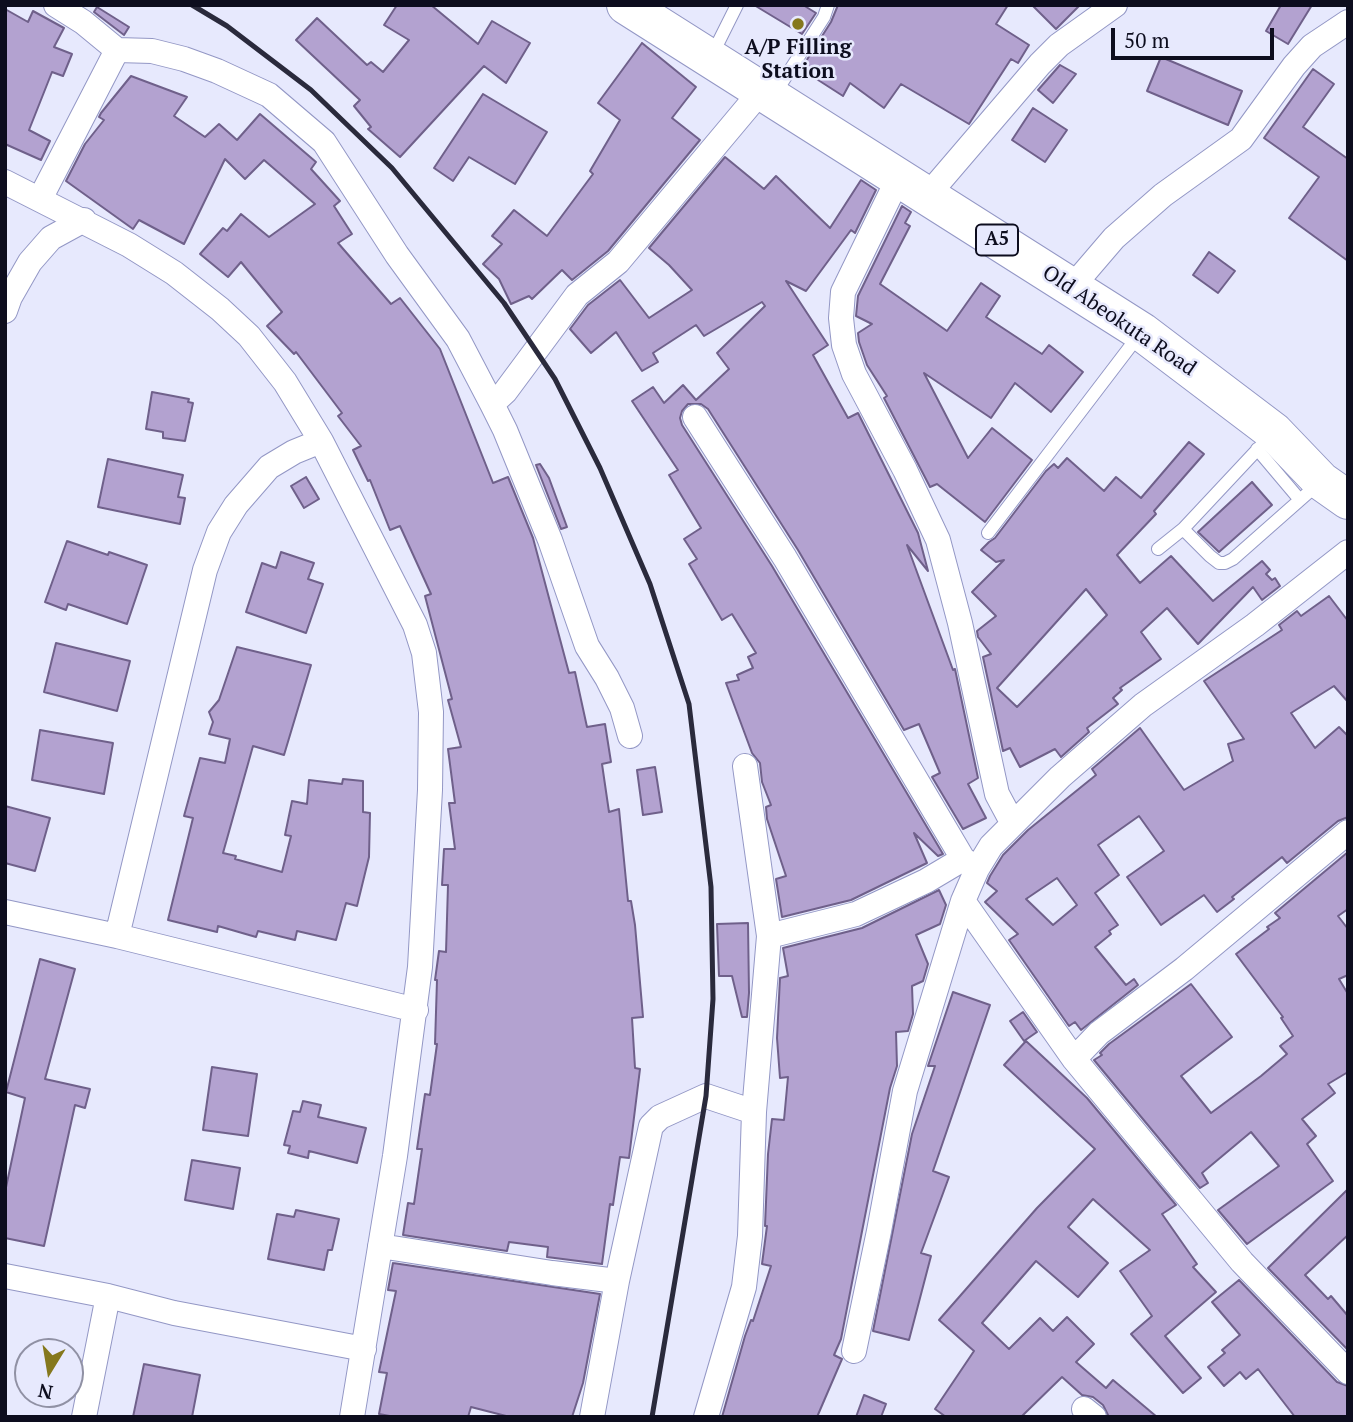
<!DOCTYPE html>
<style>
body{margin:0}
#map{position:relative;width:1353px;height:1422px;overflow:hidden;background:#e7e9fd;font-family:"PT Serif",serif}
canvas{display:block}
.frame{position:absolute;inset:0;border:7px solid #0d0d1e;pointer-events:none}
.north{position:absolute;left:14px;top:1338px;width:70px;height:70px;box-sizing:border-box;background:#e7e9fd;border:2px solid #9091a4;border-radius:50%;rotate:191deg;font-size:19px;font-weight:700;line-height:28px;text-align:center;color:#0d0d1e}
.north::after{content:'';display:block;margin:auto;width:24px;height:32px;background:#85781d;clip-path:polygon(50% 0,100% 100%,50% 72%,0 100%)}
.scale{position:absolute;left:1111px;top:28px;width:163px;height:32px;box-sizing:border-box;border:4px solid #0d0d1e;border-top:0;padding-left:9px;font-size:21px;line-height:24px;white-space:nowrap;color:#0d0d1e;-webkit-text-stroke:5px #e7e9fd;paint-order:stroke}
</style>
<div id="map">
<canvas width="1353" height="1422"></canvas>
<div class="frame"></div>
<div class="north">N</div>
<div class="scale">50 m</div>
</div>
<script>
const c = document.querySelector('canvas').getContext('2d');
c.lineJoin = 'round';
function fillPath(path, color) { c.fillStyle = color; c.fill(path, 'evenodd'); }
const shape = rows => new Path2D(rows.map(r => 'M' + r).join(''));
function trace(path, color, width, dash) { c.strokeStyle = color; c.lineWidth = width; c.lineCap = dash ? 'butt' : 'round'; c.setLineDash(dash || []); c.stroke(path); }
function write(font, color, halo, rows, align = 'center') {
  c.font = font + ' "PT Serif",serif'; c.lineWidth = 5; c.setLineDash([]); c.textBaseline = 'middle'; c.strokeStyle = halo; c.fillStyle = color; for (const [text, x, y, turn = 0] of rows) {
    c.save(); c.translate(x, y); c.rotate((+turn || 0) * Math.PI / 180); c.textAlign = isNaN(turn) ? turn : align; if (halo) c.strokeText(text, 0, 0); c.fillText(text, 0, 0); c.restore();
  }
}
const building = shape([
 [397,5,431,5,478,44,492,21,530,43,506,83,484,66,400,157,368,129,371,127,354,106,360,100,296,40,317,18,367,65,371,62,383,72,409,40,384,25,397,5],
 [754,5,803,5,816,13,802,34,754,5],
 [838,5,1008,5,996,24,1029,45,1018,63,1011,59,969,124,901,84,884,108,850,83,843,96,801,69,831,22,838,5],
 [1032,5,1080,5,1056,29,1032,5],
 [1281,5,1312,5,1288,44,1266,31,1281,5],
 [97,7,129,27,124,35,94,12,97,7],
 [5,9,28,22,33,11,64,28,54,47,72,54,63,76,52,72,29,130,50,141,41,160,5,144,5,9],
 [642,43,696,87,672,118,700,140,608,251,572,280,562,270,532,299,529,296,511,304,499,279,483,264,502,244,492,236,514,210,547,236,593,174,590,171,620,120,598,103,642,43],
 [1161,57,1242,91,1228,125,1147,91,1161,57],
 [1060,65,1076,74,1053,103,1038,90,1060,65],
 [1313,69,1334,84,1303,127,1348,159,1348,261,1289,218,1319,177,1264,138,1313,69],
 [131,76,187,97,174,116,205,137,219,124,237,140,260,114,316,162,311,169,340,201,334,206,352,234,338,243,391,304,400,298,440,349,493,483,508,477,533,538,569,673,575,672,587,727,605,724,611,762,602,764,609,812,619,809,628,901,631,901,635,925,643,1017,632,1018,635,1068,640,1069,629,1158,620,1157,613,1205,610,1204,602,1264,547,1257,548,1247,509,1242,507,1251,403,1235,408,1203,414,1204,422,1149,417,1149,425,1094,430,1095,437,1044,435,1044,437,980,435,980,439,951,446,952,448,885,442,885,444,849,455,849,449,803,455,803,448,749,461,747,448,700,452,699,425,596,431,594,400,526,390,530,370,480,368,481,353,450,361,446,338,416,342,413,296,352,294,354,267,326,282,312,241,262,228,277,200,254,223,228,227,231,241,214,269,237,315,204,264,160,245,179,225,159,184,244,139,220,133,229,66,181,85,144,104,120,99,117,101,113,131,76],
 [483,94,547,132,515,184,469,157,453,181,434,168,483,94],
 [1033,108,1067,130,1045,162,1012,140,1033,108],
 [725,157,764,189,776,176,830,228,861,180,876,190,855,233,851,230,806,291,786,281,828,345,813,355,848,418,858,413,918,533,928,571,907,545,953,670,955,669,978,778,968,784,986,818,963,829,932,777,940,773,919,724,904,730,798,550,708,409,701,404,688,404,682,411,680,418,682,425,772,566,943,854,938,856,914,833,927,863,851,900,782,917,776,879,786,876,767,819,766,807,771,805,762,782,760,763,752,753,726,683,739,680,737,675,753,668,748,657,756,653,732,614,722,620,689,564,697,559,684,539,701,528,669,475,678,470,632,401,653,387,664,403,683,385,696,400,729,369,717,353,765,306,762,302,704,336,696,325,653,353,658,362,642,371,616,332,591,353,570,329,588,305,620,280,649,318,692,290,669,265,649,248,725,157],
 [902,206,911,212,905,223,910,226,880,284,947,331,981,283,1000,296,986,317,1042,354,1049,345,1083,372,1051,412,1015,383,991,418,924,373,968,458,992,428,1032,460,985,522,937,484,930,487,884,398,887,396,867,365,859,342,858,333,872,324,856,316,858,296,902,206],
 [1209,252,1235,271,1218,293,1193,275,1209,252],
 [152,392,189,399,188,402,193,403,185,441,163,438,163,432,146,429,152,392],
 [1189,442,1204,454,1154,511,1156,514,1117,555,1140,583,1171,556,1213,601,1262,561,1270,570,1266,574,1272,580,1275,578,1280,586,1262,600,1253,587,1198,644,1167,608,1141,632,1161,659,1120,688,1122,690,1113,698,1118,704,1087,728,1089,732,1061,757,1055,749,1020,767,1010,748,1003,751,983,657,991,654,978,637,977,631,996,616,972,592,1004,560,996,562,981,550,989,542,995,538,1046,471,1054,464,1058,468,1067,458,1104,491,1116,477,1141,498,1189,442],
 [1086,589,1107,615,1017,707,997,688,1086,589],
 [108,459,183,475,178,497,185,498,180,524,98,507,108,459],
 [540,464,549,478,567,527,561,529,536,465,540,464],
 [306,477,319,499,304,508,291,486,306,477],
 [1252,482,1272,505,1219,552,1198,532,1252,482],
 [67,541,108,555,109,552,147,565,127,624,68,604,66,610,45,602,67,541],
 [281,552,314,563,308,579,323,584,306,633,246,612,262,563,276,568,281,552],
 [1329,596,1348,621,1348,702,1334,686,1291,713,1315,748,1339,727,1348,736,1348,817,1338,821,1287,863,1282,857,1232,897,1234,899,1217,912,1204,895,1161,925,1127,877,1164,851,1139,816,1098,845,1119,875,1095,893,1118,925,1109,931,1111,934,1095,947,1126,985,1134,979,1138,985,1081,1030,1075,1022,1069,1026,1009,940,1018,934,985,902,997,891,987,883,990,876,1003,855,1028,830,1096,775,1092,769,1140,728,1184,790,1233,761,1228,744,1244,739,1204,681,1282,630,1279,625,1297,611,1301,616,1329,596],
 [1057,878,1077,905,1053,925,1026,899,1057,878],
 [56,643,130,661,117,711,44,692,56,643],
 [237,647,311,665,284,755,253,746,223,853,236,856,235,859,282,872,291,836,285,835,292,801,307,804,309,780,342,784,343,779,363,781,363,812,370,813,369,857,357,906,346,903,336,940,297,931,295,940,258,931,256,937,218,926,217,932,168,920,193,818,184,816,200,758,225,763,230,739,209,734,213,722,209,712,219,700,237,647],
 [40,730,113,743,104,794,32,780,40,730],
 [655,767,662,812,643,815,637,770,655,767],
 [5,806,50,818,35,871,5,863,5,806],
 [1348,852,1348,909,1338,916,1348,929,1348,975,1339,979,1348,994,1348,1072,1328,1084,1335,1093,1302,1119,1316,1136,1307,1144,1333,1181,1247,1244,1218,1210,1279,1166,1251,1132,1202,1173,1208,1183,1200,1188,1094,1060,1102,1055,1100,1053,1109,1044,1191,984,1232,1037,1181,1076,1211,1113,1261,1076,1287,1054,1280,1046,1293,1036,1281,1018,1283,1017,1236,954,1269,929,1267,927,1280,918,1275,913,1348,852],
 [939,890,946,905,940,924,916,935,928,964,923,981,912,986,913,1014,908,1031,896,1032,897,1066,890,1088,841,1339,834,1355,842,1359,817,1417,722,1417,745,1336,751,1320,753,1321,771,1266,762,1264,767,1226,765,1226,768,1154,772,1119,784,1120,788,1077,780,1078,777,1038,780,978,788,976,783,948,862,928,939,890],
 [748,923,749,993,747,1017,742,1017,732,976,719,976,717,924,748,923],
 [40,959,75,969,45,1079,90,1089,85,1108,75,1105,44,1246,5,1238,5,1192,25,1098,6,1092,40,959],
 [953,992,990,1005,933,1171,949,1177,921,1253,931,1256,909,1340,873,1331,912,1134,935,1066,928,1066,953,992],
 [1023,1012,1037,1032,1024,1041,1010,1021,1023,1012],
 [1026,1041,1087,1098,1176,1205,1162,1214,1197,1264,1193,1267,1216,1292,1165,1336,1201,1378,1183,1393,1131,1334,1152,1316,1120,1271,1150,1250,1093,1199,1068,1227,1108,1263,1078,1297,1036,1261,982,1323,1009,1349,1040,1318,1053,1331,1067,1317,1094,1344,1076,1362,1106,1388,1113,1380,1157,1417,1109,1417,1103,1405,1093,1397,1082,1395,1062,1377,1021,1417,946,1417,935,1409,974,1351,939,1320,1037,1208,1095,1149,1004,1065,1026,1041],
 [212,1067,257,1074,248,1136,203,1130,212,1067],
 [303,1101,321,1105,318,1117,366,1128,357,1163,309,1151,308,1158,288,1153,290,1146,284,1145,293,1111,300,1112,303,1101],
 [192,1160,240,1168,233,1209,185,1200,192,1160],
 [1348,1189,1348,1235,1305,1275,1328,1299,1331,1296,1348,1316,1348,1350,1268,1268,1348,1189],
 [296,1210,339,1219,332,1250,328,1250,324,1270,268,1259,277,1214,294,1217,296,1210],
 [393,1263,600,1294,583,1383,572,1417,510,1417,471,1407,468,1417,395,1417,379,1414,387,1373,379,1372,396,1291,388,1290,393,1263],
 [1239,1280,1337,1382,1348,1386,1348,1417,1295,1417,1258,1369,1246,1379,1240,1372,1224,1386,1208,1367,1225,1353,1222,1350,1240,1335,1212,1302,1239,1280],
 [144,1364,200,1375,192,1417,133,1417,144,1364],
 [864,1395,886,1404,881,1417,856,1417,864,1395]
]);
fillPath(building, '#b3a2d0');
trace(building, '#6f608a', 2);
const lane = shape([
 [712,55,737,5],
 [774,95,824,17,828,5],
 [1257,449,1300,500],
 [1183,529,1210,556,1219,563,1225,563,1233,559,1318,484],
 [988,533,1139,335],
 [1158,549,1183,529,1271,435]
]);
const street = shape([
 [56,5,83,22,117,50,152,51,184,59,217,71,269,95,324,142,397,255,458,339,492,404,505,430,550,540,587,646,607,678,622,708,630,736],
 [898,179,843,292,841,318,844,345,854,374,905,470,938,540,960,623,997,794,1012,822],
 [5,182,129,245,174,273,220,309,249,336,285,382,321,441,415,625,424,653,431,712,430,790,420,967,395,1156,352,1417],
 [927,196,1040,64,1059,45,1115,5],
 [40,199,117,50],
 [1072,287,1114,238,1163,195,1241,139,1294,66,1312,46,1348,22],
 [5,311,10,297,30,262,51,238,84,220],
 [492,404,505,392,577,295,618,262,762,90],
 [695,417,785,558,963,859,977,869],
 [963,901,1074,1059,1242,1262,1348,1372],
 [5,912,117,936,416,1010],
 [117,936,205,570,219,532,236,505,269,467,294,452,321,441],
 [769,936,856,914,926,881,963,859],
 [1074,1059,1099,1033,1184,969,1348,832],
 [380,1246,552,1273,617,1281],
 [5,1276,108,1296,174,1313,364,1349],
 [854,1351,879,1231,905,1091,963,901,977,869,991,846,1060,777,1143,705,1255,625,1348,552],
 [1084,1409,1094,1417],
 [84,1417,108,1296],
 [592,1417,617,1281,651,1126,660,1117,706,1096,754,1112],
 [706,1417,744,1287,750,1236,754,1112,769,936,745,766]
]);
const highway = shape([
 [626,5,1142,332,1274,432,1321,481,1348,500]
]);
trace(lane, '#9397c5', 14);
trace(street, '#9397c5', 26);
trace(highway, '#9397c5', 40);
trace(lane, '#fff', 12);
trace(street, '#fff', 24);
trace(highway, '#fff', 38);
trace(shape([
 [192,5,227,26,311,90,392,168,504,303,555,379,600,468,650,584,689,704,711,887,713,999,706,1096,652,1417]
]), '#2a2a3c', 5);
for (const [x, y, r, color] of [
 [798,24,7,"#85781d"]
]) { const dot = new Path2D(); dot.arc(x, y, r, 0, 2 * Math.PI); c.fillStyle = color; c.fill(dot); trace(dot, '#e7e9fd', 2.5); }
for (const [x, y, w] of [
 [997,240,42]
]) { const box = new Path2D(); box.roundRect(x - w / 2, y - 15.5, w, 31, 5); c.fillStyle = '#e7e9fd'; c.fill(box); trace(box, '#0d0d1e', 2); }
write('bold 19px', '#0d0d1e', null, [
 ["A5",997,240]
]);
write('bold 21px', '#0d0d1e', '#e7e9fd', [
 ["A/P Filling",798,48],
 ["Station",798,72]
]);
write('21px', '#0d0d1e', '#e7e9fd', [
 ["Old Abeokuta Road",1119,321,34]
]);
</script>
